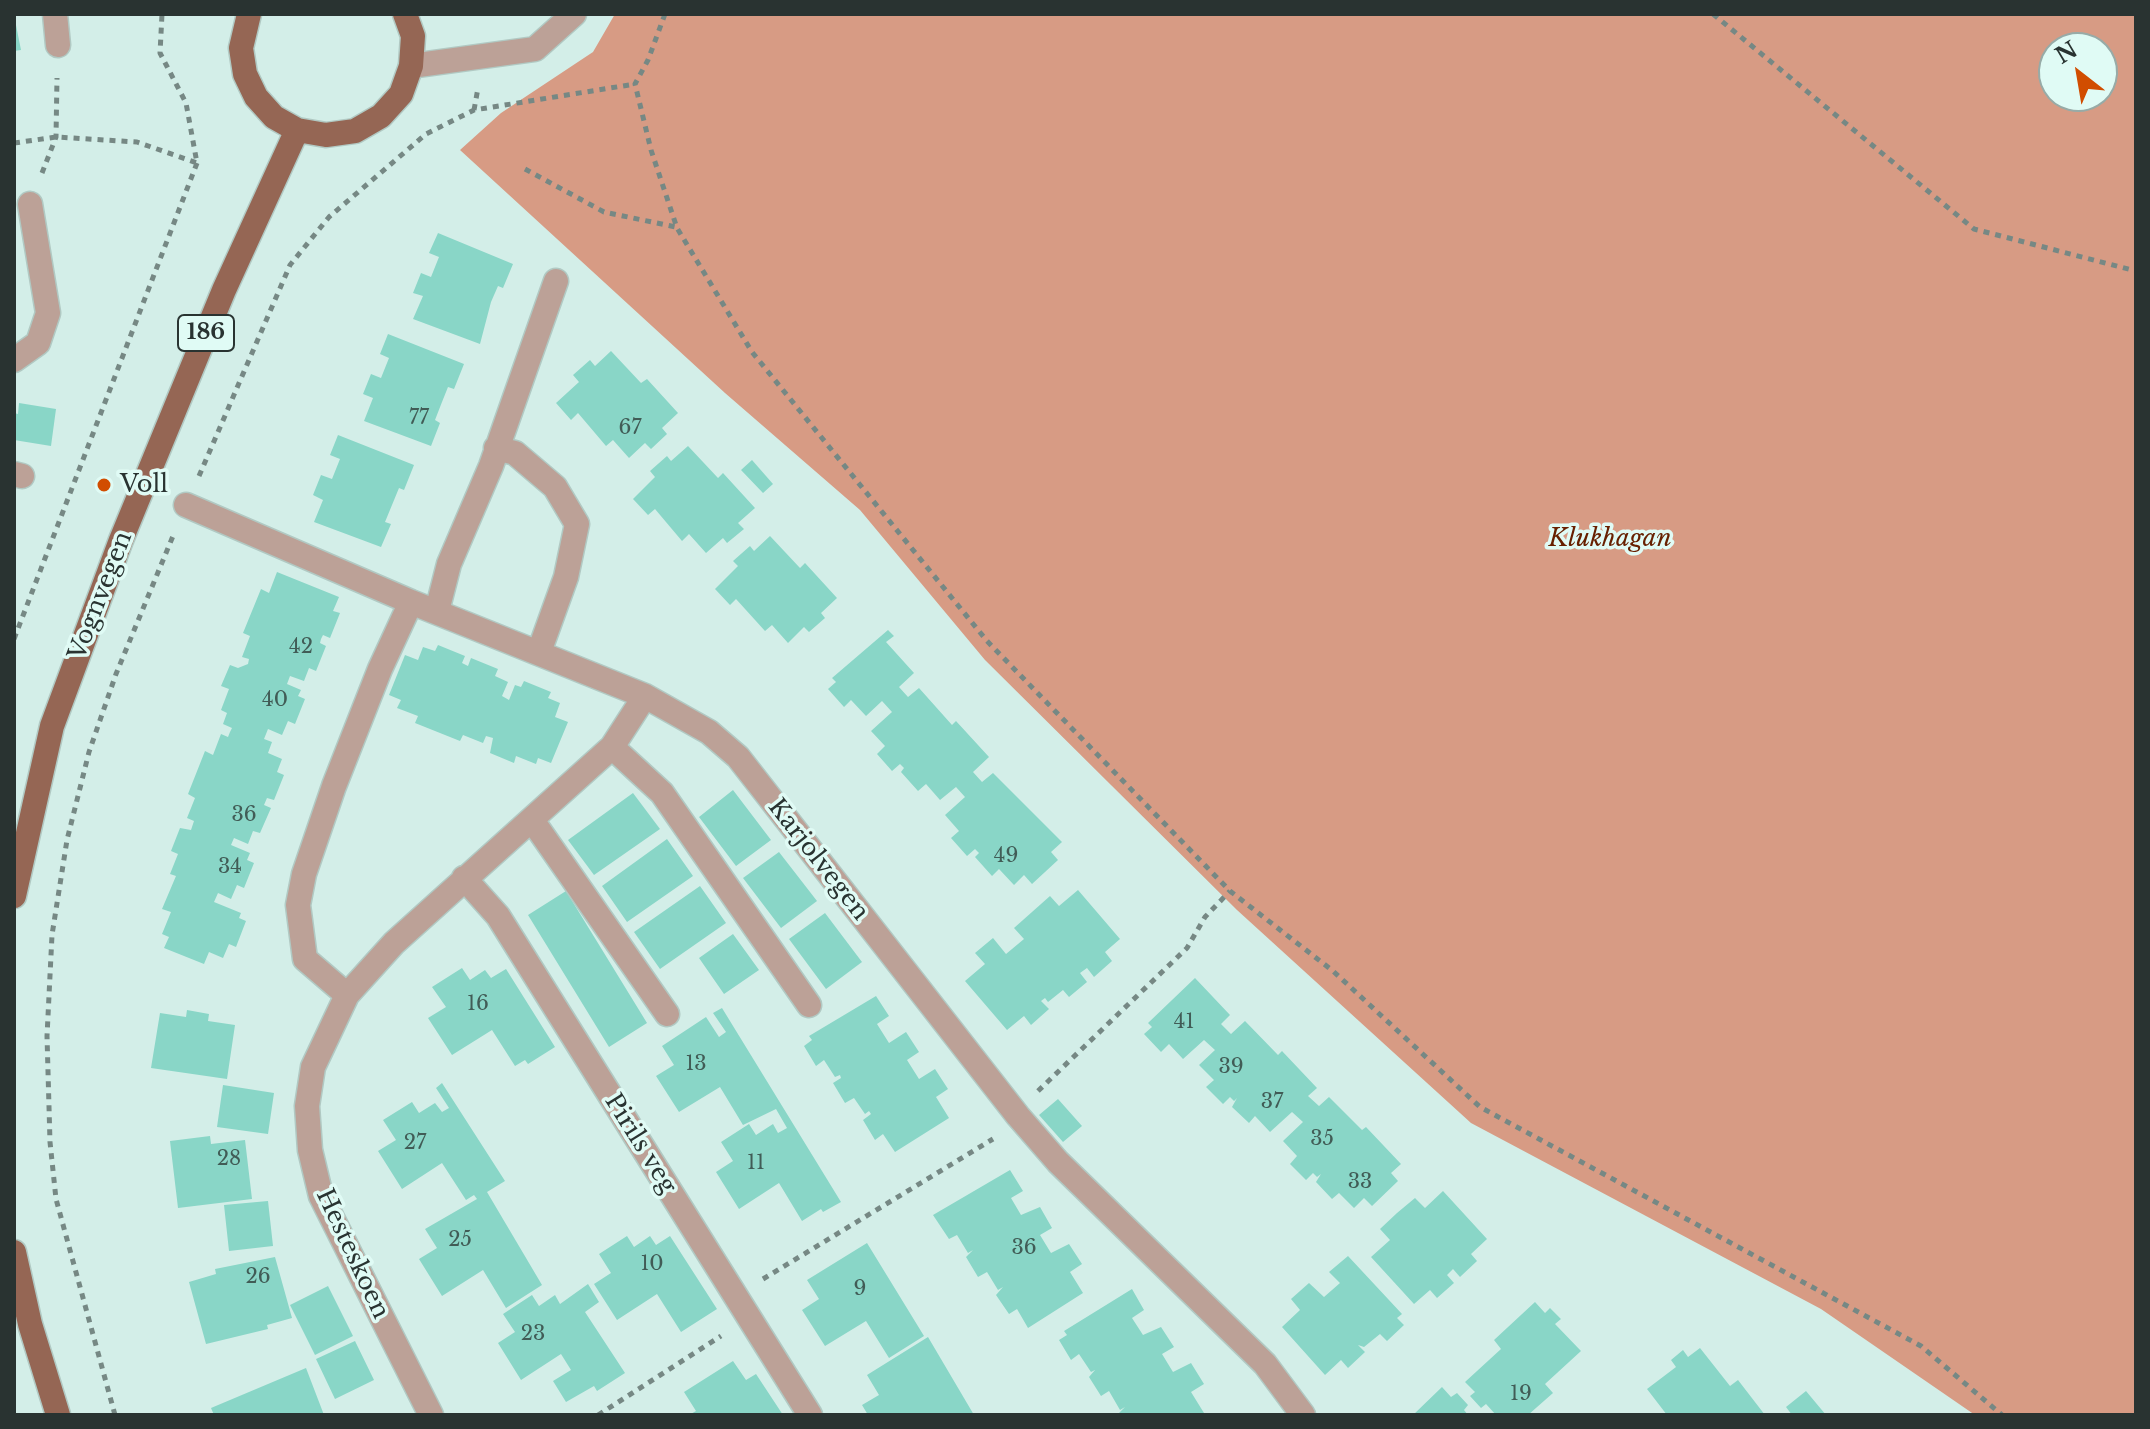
<!DOCTYPE html>
<style>
body{margin:0}
#map{position:relative;width:2150px;height:1429px;overflow:hidden;background:#d3eee8;font-family:"Libre Baskerville",serif}
canvas{display:block}
.frame{position:absolute;inset:0;border:16px solid #293331;pointer-events:none}
.north{position:absolute;left:2038px;top:32px;width:80px;height:80px;box-sizing:border-box;background:#e0fbf5;border:2px solid #97aba7;border-radius:50%;rotate:329deg;font-size:22px;font-weight:700;line-height:32px;text-align:center;color:#293331}
.north::after{content:'';display:block;margin:auto;width:28px;height:36px;background:#d14d00;clip-path:polygon(50% 0,100% 100%,50% 72%,0 100%)}
</style>
<div id="map">
<canvas width="2150" height="1429"></canvas>
<div class="frame"></div>
<div class="north">N</div>
</div>
<script>
const c = document.querySelector('canvas').getContext('2d');
c.lineJoin = 'round';
function fillPath(path, color) { c.fillStyle = color; c.fill(path, 'evenodd'); }
const shape = rows => new Path2D(rows.map(r => 'M' + r).join(''));
function trace(path, color, width, dash) { c.strokeStyle = color; c.lineWidth = width; c.lineCap = dash ? 'butt' : 'round'; c.setLineDash(dash || []); c.stroke(path); }
function write(font, color, halo, rows, align = 'center') {
  c.font = font + ' "Libre Baskerville",serif'; c.lineWidth = 7; c.setLineDash([]); c.textBaseline = 'middle'; c.strokeStyle = halo; c.fillStyle = color; for (const [text, x, y, turn = 0] of rows) {
    c.save(); c.translate(x, y); c.rotate((+turn || 0) * Math.PI / 180); c.textAlign = isNaN(turn) ? turn : align; if (halo) c.strokeText(text, 0, 0); c.fillText(text, 0, 0); c.restore();
  }
}
fillPath(shape([
 [615,14,2136,14,2136,1415,1975,1415,1821,1309,1471,1123,1237,910,985,660,860,510,725,393,460,150,501,113,593,52],
 [2054,48,2102,48,2102,96,2054,96]
]), '#d79b84');
fillPath(shape([
 [14,15,21,50,14,51],
 [438,233,513,264,503,288,498,286,491,302,480,344,413,319,423,296,413,293,421,273,431,277,439,257,429,253],
 [388,334,464,364,454,389,448,387,442,402,435,420,440,423,431,446,364,421,373,398,363,394,371,374,381,378,389,358,380,354],
 [611,351,641,383,647,379,678,413,662,428,667,434,651,449,645,443,629,458,613,440,606,446,578,413,571,420,556,403,579,382,573,375,590,360,595,366],
 [19,403,56,409,51,446,14,440,14,413,18,414],
 [338,435,414,465,404,490,399,488,385,522,391,524,381,547,314,522,323,500,313,495,321,475,332,479,340,459,330,455],
 [688,446,718,478,723,473,755,508,738,523,744,529,727,543,723,538,706,553,689,534,682,541,655,509,648,515,633,499,655,477,650,471,667,456,671,461],
 [752,460,773,484,763,493,741,470],
 [770,536,800,568,805,563,837,598,821,613,825,618,809,632,804,627,788,643,772,625,765,631,736,599,730,605,715,589,738,566,733,561,750,546,754,551],
 [277,572,339,597,333,611,340,613,330,638,323,635,321,639,320,643,326,646,316,671,309,668,304,681,290,676,287,684,301,690,298,696,305,699,295,724,288,721,282,735,268,729,264,739,272,742,268,753,282,759,277,772,284,775,274,800,267,798,264,805,271,808,260,833,253,831,248,844,234,838,231,845,250,853,247,860,254,863,244,888,237,885,231,899,218,893,214,902,241,913,239,918,246,921,236,947,229,944,223,958,209,952,204,964,164,948,169,937,162,934,171,912,162,909,176,876,170,874,178,854,171,851,180,828,191,830,194,821,187,818,195,798,188,794,205,751,213,755,221,734,228,737,230,732,232,728,223,724,227,713,221,710,229,689,221,686,230,665,238,668,248,664,249,659,242,657,250,636,243,633,261,589,269,593],
 [888,630,894,636,886,642,914,673,899,687,908,697,919,688,952,725,956,721,989,757,973,772,982,782,993,773,1062,842,1051,852,1058,860,1032,884,1024,875,1014,885,999,869,992,876,975,857,979,853,975,849,967,856,951,838,959,831,945,815,965,797,956,787,940,800,926,784,918,791,901,772,904,768,900,764,892,771,877,754,885,746,871,731,892,712,882,701,866,716,851,700,844,707,828,689,836,682,832,678],
 [438,645,465,656,462,663,468,666,471,658,498,669,495,676,508,682,502,696,509,700,515,685,521,687,524,681,551,692,548,698,560,703,555,717,568,722,551,763,538,758,536,764,516,756,514,763,490,753,493,738,486,736,483,743,463,735,460,741,415,723,418,716,397,708,401,700,389,695,405,655,418,660,423,647,435,651],
 [733,790,771,840,736,866,699,817],
 [633,793,660,829,594,875,568,840],
 [667,839,693,876,627,922,602,886],
 [779,852,817,901,781,928,743,878],
 [700,886,726,923,660,969,634,932],
 [1078,890,1120,939,1105,952,1112,961,1094,977,1087,968,1080,973,1087,982,1069,997,1063,990,1048,1002,1045,998,1041,1001,1049,1009,1031,1025,1024,1016,1007,1030,965,981,985,964,975,953,993,938,1006,954,1024,939,1014,928,1050,896,1059,906],
 [566,891,647,1023,609,1047,528,915],
 [825,913,862,962,826,989,789,939],
 [733,934,759,970,724,994,699,958],
 [462,968,470,980,485,970,491,978,506,969,555,1047,528,1064,525,1060,515,1066,492,1030,452,1055,428,1018,446,1007,432,987],
 [1195,978,1230,1015,1221,1024,1231,1034,1245,1021,1278,1055,1282,1051,1317,1088,1308,1096,1319,1106,1329,1097,1362,1130,1366,1127,1401,1164,1391,1173,1398,1181,1372,1206,1364,1198,1354,1208,1339,1193,1332,1199,1316,1182,1321,1174,1317,1177,1313,1173,1306,1180,1290,1164,1297,1156,1283,1141,1303,1122,1292,1112,1270,1132,1255,1116,1249,1123,1232,1107,1237,1098,1234,1101,1230,1097,1223,1104,1206,1087,1214,1080,1199,1065,1215,1050,1204,1040,1183,1059,1169,1044,1161,1052,1144,1034,1152,1027,1148,1023],
 [876,996,889,1016,877,1024,889,1043,906,1032,919,1052,907,1060,919,1079,935,1069,948,1089,936,1097,949,1118,895,1152,883,1134,875,1140,863,1120,871,1114,869,1111,865,1114,854,1098,845,1103,833,1083,841,1078,840,1075,835,1077,824,1060,816,1066,804,1046,812,1040,809,1036],
 [722,1008,841,1202,823,1212,821,1209,802,1221,779,1183,739,1209,716,1172,733,1161,721,1142,749,1124,756,1135,773,1124,778,1133,787,1128,776,1109,743,1125,720,1087,679,1112,656,1076,674,1065,662,1046,706,1017,719,1037,726,1032,713,1013],
 [187,1010,209,1014,208,1021,235,1025,227,1079,151,1068,160,1013,186,1017],
 [442,1083,505,1181,487,1192,542,1285,506,1308,483,1270,442,1296,419,1259,437,1248,425,1229,477,1199,474,1195,466,1200,442,1163,402,1189,378,1151,396,1140,383,1120,412,1102,419,1113,435,1103,442,1112,449,1108,436,1088],
 [223,1085,274,1093,268,1134,217,1127],
 [1058,1099,1082,1126,1063,1142,1039,1115],
 [210,1136,211,1144,245,1140,252,1199,178,1208,170,1141],
 [1010,1170,1023,1191,1011,1198,1021,1215,1040,1207,1052,1228,1040,1235,1051,1253,1069,1244,1082,1264,1070,1272,1083,1293,1028,1328,1017,1309,1009,1314,996,1295,1003,1287,998,1290,987,1272,978,1277,966,1257,973,1250,968,1253,957,1235,949,1239,933,1215],
 [1443,1191,1487,1239,1471,1254,1477,1261,1460,1277,1453,1269,1447,1275,1454,1283,1437,1298,1430,1290,1414,1304,1371,1257,1390,1240,1380,1229,1397,1213,1415,1198,1425,1208],
 [268,1201,273,1246,229,1251,224,1205],
 [627,1236,634,1247,650,1236,656,1245,670,1236,717,1309,681,1332,657,1294,617,1320,594,1284,611,1273,599,1254],
 [867,1243,924,1336,889,1358,866,1321,825,1346,802,1310,819,1299,807,1280],
 [1348,1256,1402,1314,1397,1318,1404,1325,1387,1341,1380,1334,1364,1347,1358,1345,1365,1352,1348,1368,1341,1360,1325,1375,1282,1327,1300,1310,1291,1299,1309,1283,1324,1297,1340,1283,1329,1272],
 [275,1257,292,1318,267,1325,268,1329,206,1344,189,1282,216,1274,215,1269],
 [588,1284,599,1302,585,1312,625,1373,597,1391,594,1386,566,1402,553,1381,571,1370,561,1354,521,1380,498,1343,515,1332,503,1314,532,1295,539,1306,555,1295,560,1304],
 [328,1286,353,1336,315,1355,290,1305],
 [1132,1289,1144,1310,1132,1318,1143,1335,1161,1327,1174,1347,1162,1354,1173,1372,1191,1363,1204,1384,1191,1392,1204,1413,1201,1415,1117,1415,1125,1407,1120,1410,1109,1391,1101,1396,1089,1377,1095,1370,1091,1372,1079,1354,1071,1360,1059,1340,1067,1335,1064,1331],
 [1535,1302,1545,1313,1550,1308,1561,1319,1555,1324,1581,1351,1545,1384,1553,1393,1528,1415,1496,1415,1486,1404,1481,1408,1470,1396,1475,1392,1465,1382,1501,1349,1494,1340],
 [928,1337,974,1415,868,1415,862,1405,879,1395,867,1375],
 [355,1341,374,1380,335,1399,316,1359],
 [1700,1348,1730,1386,1738,1380,1765,1415,1667,1415,1647,1389,1676,1367,1671,1360,1683,1350,1688,1357],
 [733,1361,746,1380,756,1374,783,1415,689,1415,696,1411,684,1392],
 [306,1368,324,1415,214,1415,211,1408],
 [1442,1387,1451,1397,1457,1393,1468,1405,1464,1410,1468,1415,1413,1415],
 [1806,1391,1826,1415,1792,1415,1786,1407]
]), '#89d6c7');
const minor = shape([
 [55,14,58,45],
 [411,66,535,49,574,14],
 [14,360,38,343,48,313,30,204],
 [496,448,515,453,555,487,577,524,566,577,539,652],
 [14,474,22,476],
 [186,505,411,602,645,696,709,732,738,757,1018,1116,1058,1162,1265,1364,1303,1415],
 [437,611,449,564,491,466,556,281],
 [612,747,662,793,809,1005],
 [532,820,667,1014],
 [464,878,498,916,810,1415],
 [347,995,305,959,298,905,304,874,334,786,380,669,411,602],
 [431,1415,321,1196,310,1150,307,1106,313,1067,347,995,394,943,612,747,645,696]
]);
const major = shape([
 [249,14,241,48,245,74,256,97,274,117,297,130,326,135,355,131,381,116,401,94,411,66,413,36,405,14],
 [14,896,52,726,121,540,224,290,297,130],
 [14,1252,30,1324,58,1415]
]);
trace(minor, '#b1c9c3', 27);
trace(major, '#b1c9c3', 27);
trace(shape([
 [665,14,648,60,635,84,651,150,677,228,752,352,987,641,1230,891,1333,971,1480,1107,1921,1346,2002,1415],
 [1713,14,1974,229,2136,271],
 [474,110,478,88],
 [14,143,56,137,137,142,197,163,186,103,160,53,162,14],
 [525,169,604,212,676,227],
 [42,173,56,137,57,78],
 [199,476,290,265,329,217,426,134,474,110,635,84],
 [14,639,197,163],
 [1038,1091,1187,948,1205,917,1230,891],
 [763,1279,993,1139],
 [115,1415,56,1199,50,1142,47,1036,52,935,67,840,89,752,116,674,173,536],
 [598,1415,721,1336]
]), '#768884', 5, [6, 6]);
trace(minor, '#bca197', 24);
trace(major, '#956654', 24);
for (const [x, y, r, color] of [
 [104,485,8,"#d14d00"]
]) { const dot = new Path2D(); dot.arc(x, y, r, 0, 2 * Math.PI); c.fillStyle = color; c.fill(dot); trace(dot, '#e0fbf5', 3); }
write('20px', '#415c56', null, [
 ["77",419,418],
 ["67",630,428],
 ["42",301,647],
 ["40",275,700],
 ["36",244,815],
 ["49",1006,856],
 ["34",230,867],
 ["16",478,1004],
 ["41",1184,1022],
 ["13",696,1064],
 ["39",1231,1067],
 ["37",1272,1102],
 ["35",1322,1139],
 ["27",415,1143],
 ["28",229,1159],
 ["11",756,1163],
 ["33",1360,1182],
 ["25",460,1240],
 ["36",1024,1248],
 ["10",652,1264],
 ["26",258,1277],
 ["9",860,1289],
 ["23",533,1334],
 ["19",1521,1394]
]);
for (const [x, y, w] of [
 [206,333,56]
]) { const box = new Path2D(); box.roundRect(x - w / 2, y - 18, w, 36, 6); c.fillStyle = '#e0fbf5'; c.fill(box); trace(box, '#293331', 2); }
write('bold 22px', '#293331', null, [
 ["186",206,333]
]);
write('24px', '#293331', '#e0fbf5', [
 ["Voll",120,485]
], 'left');
write('italic 24px', '#672000', '#e0fbf5', [
 ["Klukhagan",1610,539]
]);
write('24px', '#293331', '#e0fbf5', [
 ["Vognvegen",101,596,-69],
 ["Karjolvegen",818,860,52],
 ["Pirils veg",640,1144,58],
 ["Hesteskoen",352,1254,65]
]);
</script>
